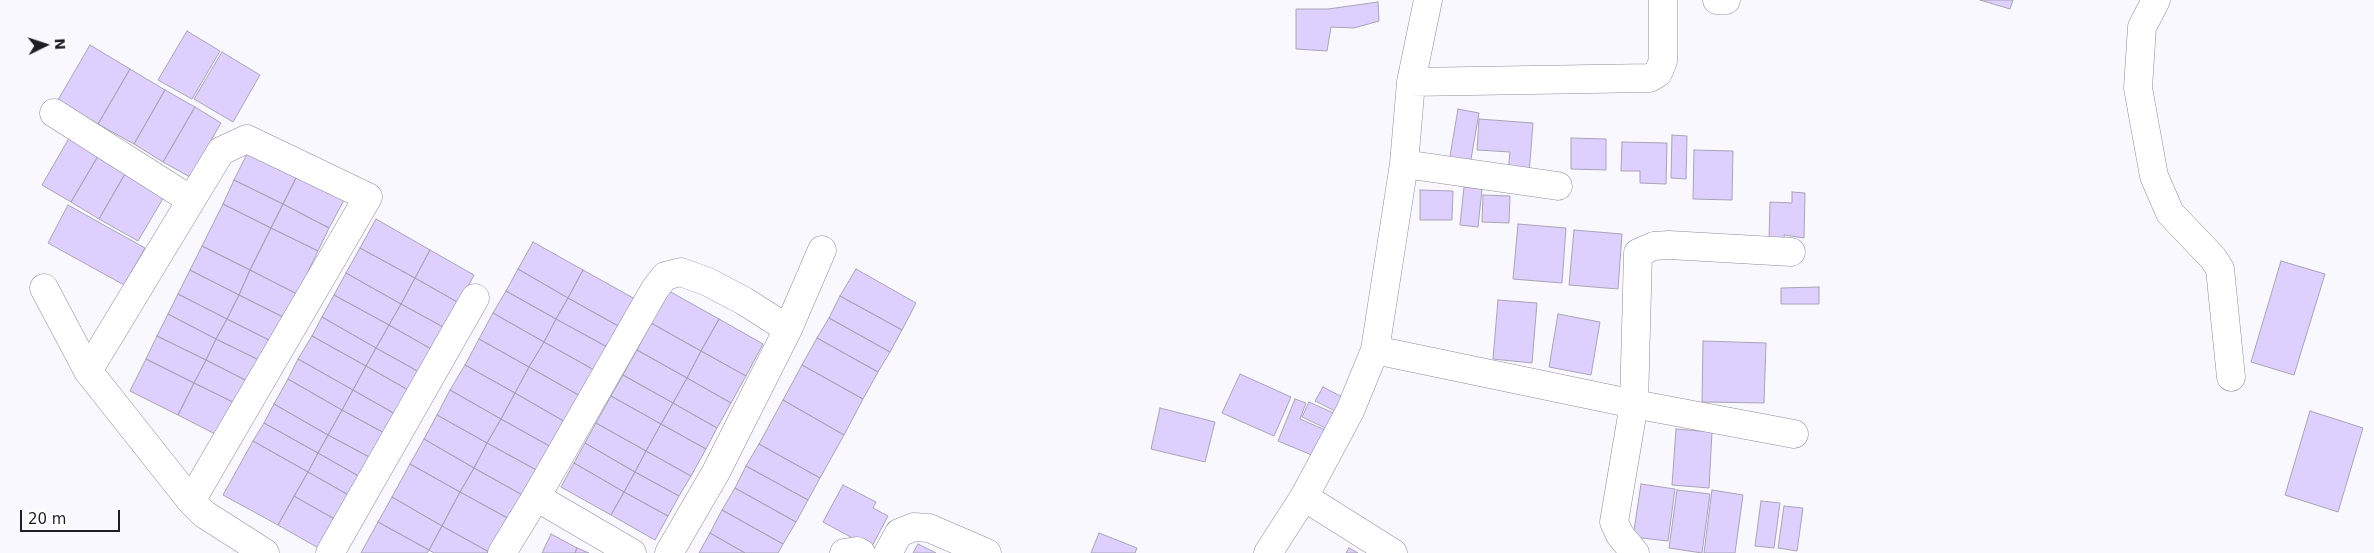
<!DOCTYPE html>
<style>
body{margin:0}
#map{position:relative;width:2374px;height:553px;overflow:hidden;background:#f9f8fe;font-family:"DejaVu Sans",sans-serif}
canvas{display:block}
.north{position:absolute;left:20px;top:20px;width:50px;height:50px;-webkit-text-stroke:4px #fff;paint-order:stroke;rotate:86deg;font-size:14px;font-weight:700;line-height:20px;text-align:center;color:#201e25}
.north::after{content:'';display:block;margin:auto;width:18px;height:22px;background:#201e25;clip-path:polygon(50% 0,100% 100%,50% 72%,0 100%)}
.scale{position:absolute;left:20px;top:510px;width:100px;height:22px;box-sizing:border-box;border:2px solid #201e25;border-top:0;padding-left:6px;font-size:15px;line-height:18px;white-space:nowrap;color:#201e25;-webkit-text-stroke:4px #fff;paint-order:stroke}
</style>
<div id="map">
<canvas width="2374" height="553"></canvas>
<div class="north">N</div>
<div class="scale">20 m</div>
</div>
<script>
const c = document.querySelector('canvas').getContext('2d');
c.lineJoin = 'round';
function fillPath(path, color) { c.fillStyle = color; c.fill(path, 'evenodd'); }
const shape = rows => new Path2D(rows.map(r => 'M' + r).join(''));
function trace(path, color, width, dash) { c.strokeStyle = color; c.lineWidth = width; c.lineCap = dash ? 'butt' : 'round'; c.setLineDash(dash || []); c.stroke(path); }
const building = shape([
 [1980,0,2013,0,2010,9,1980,0],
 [1378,2,1379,21,1354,28,1331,27,1327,51,1296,49,1296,9,1328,9,1378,2],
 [187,31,220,51,192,99,158,80,187,31],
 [90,45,130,69,98,124,58,100,90,45],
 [222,52,260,75,233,122,194,99,222,52],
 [130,69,165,90,134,144,98,124,130,69],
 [165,90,195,107,163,162,134,144,165,90],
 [195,107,221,123,190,177,163,162,195,107],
 [1458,109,1479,113,1470,165,1449,162,1458,109],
 [1479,119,1533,123,1529,174,1508,173,1510,152,1477,150,1479,119],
 [72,133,101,151,71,202,42,185,72,133],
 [1672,135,1687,136,1686,179,1671,178,1672,135],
 [1571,138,1606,139,1606,170,1571,169,1571,138],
 [1622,142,1667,143,1666,184,1640,183,1640,171,1621,171,1622,142],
 [1694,150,1733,151,1732,200,1693,199,1694,150],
 [101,151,129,167,99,219,71,202,101,151],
 [248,152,297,176,283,204,234,180,248,152],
 [129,167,168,190,138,241,99,219,129,167],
 [297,176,344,200,329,228,283,204,297,176],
 [234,180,283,204,271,228,223,204,234,180],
 [1464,187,1482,189,1478,227,1460,225,1464,187],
 [1420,190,1453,191,1452,220,1420,220,1420,190],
 [1792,192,1805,193,1804,238,1784,235,1785,241,1769,240,1770,202,1792,203,1792,192],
 [1483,195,1510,196,1509,223,1482,222,1483,195],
 [223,204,271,228,250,270,202,246,223,204],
 [283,204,329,228,318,251,271,228,283,204],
 [68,205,145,248,124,285,48,243,68,205],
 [376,219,430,250,415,278,360,248,376,219],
 [1518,224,1566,228,1562,283,1513,279,1518,224],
 [271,228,318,251,297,294,250,270,271,228],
 [1574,230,1622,234,1618,289,1569,285,1574,230],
 [533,242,583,270,568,298,518,269,533,242],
 [202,246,250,270,239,295,190,270,202,246],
 [360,248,415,278,401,304,346,273,360,248],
 [430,250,474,275,459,303,415,278,430,250],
 [2281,261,2325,274,2294,375,2251,362,2281,261],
 [518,269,568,298,556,319,506,291,518,269],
 [856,269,916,303,902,330,840,296,856,269],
 [190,270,239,295,227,319,178,294,190,270],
 [250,270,297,294,285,318,239,295,250,270],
 [583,270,635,299,620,327,568,298,583,270],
 [346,273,401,304,389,325,334,295,346,273],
 [415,278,459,303,445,328,401,304,415,278],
 [1819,287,1819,304,1781,304,1781,288,1819,287],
 [506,291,556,319,544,342,493,313,506,291],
 [669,291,719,319,701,351,651,323,669,291],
 [178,294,227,319,216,339,168,314,178,294],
 [239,295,285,318,273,342,227,319,239,295],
 [334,295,389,325,376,348,322,317,334,295],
 [840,296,902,330,890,352,829,318,840,296],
 [568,298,620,327,609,348,556,319,568,298],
 [1498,300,1537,303,1532,363,1493,359,1498,300],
 [401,304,445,328,433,350,389,325,401,304],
 [493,313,544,342,529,367,479,339,493,313],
 [168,314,216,339,206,360,157,336,168,314],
 [1558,314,1600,322,1591,375,1549,367,1558,314],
 [322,317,376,348,366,366,312,336,322,317],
 [829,318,890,352,878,372,817,338,829,318],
 [227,319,273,342,263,362,216,339,227,319],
 [556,319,609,348,596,371,544,342,556,319],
 [719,319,763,344,746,376,701,351,719,319],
 [651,323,701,351,687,378,637,350,651,323],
 [389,325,433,350,421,373,376,348,389,325],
 [157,336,206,360,194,383,146,359,157,336],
 [312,336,366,366,353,390,298,359,312,336],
 [817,338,878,372,863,399,802,365,817,338],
 [216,339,263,362,253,384,206,360,216,339],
 [479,339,529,367,515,393,465,365,479,339],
 [1703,341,1766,343,1764,403,1702,402,1703,341],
 [544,342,596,371,582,397,529,367,544,342],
 [376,348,421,373,410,391,366,366,376,348],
 [637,350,687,378,673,403,623,375,637,350],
 [701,351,746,376,731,403,687,378,701,351],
 [146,359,194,383,178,415,130,391,146,359],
 [298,359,353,390,342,410,288,379,298,359],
 [206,360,253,384,241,406,194,383,206,360],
 [465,365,515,393,501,419,450,390,465,365],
 [802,365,863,399,844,435,783,400,802,365],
 [366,366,410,391,397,415,353,390,366,366],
 [529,367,582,397,567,423,515,393,529,367],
 [1240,374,1291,397,1274,436,1222,413,1240,374],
 [623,375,673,403,661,424,611,396,623,375],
 [687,378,731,403,717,428,673,403,687,378],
 [288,379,342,410,328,435,274,404,288,379],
 [194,383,241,406,225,439,178,415,194,383],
 [1323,387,1348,400,1341,414,1315,401,1323,387],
 [353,390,397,415,386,434,342,410,353,390],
 [450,390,501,419,487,443,437,415,450,390],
 [515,393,567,423,553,448,501,419,515,393],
 [611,396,661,424,646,451,596,423,611,396],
 [1295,399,1306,403,1300,419,1330,432,1319,458,1278,441,1295,399],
 [783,400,844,435,820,478,759,444,783,400],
 [1309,402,1338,415,1332,431,1302,417,1309,402],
 [673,403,717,428,706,449,661,424,673,403],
 [274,404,328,435,318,453,264,423,274,404],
 [1160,408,1215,422,1205,462,1151,449,1160,408],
 [342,410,386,434,373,459,328,435,342,410],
 [2310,411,2363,428,2338,512,2285,495,2310,411],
 [437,415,487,443,474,468,424,439,437,415],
 [501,419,553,448,540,472,487,443,501,419],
 [264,423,318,453,308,472,253,441,264,423],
 [596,423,646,451,635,472,585,443,596,423],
 [661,424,706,449,691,476,646,451,661,424],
 [1676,429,1712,432,1709,488,1672,485,1676,429],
 [328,435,373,459,362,478,318,453,328,435],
 [424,439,474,468,460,492,410,464,424,439],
 [253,441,308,472,278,525,223,495,253,441],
 [487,443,540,472,526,497,474,468,487,443],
 [585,443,635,472,624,492,574,463,585,443],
 [759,444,820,478,808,500,746,466,759,444],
 [646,451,691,476,679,496,635,472,646,451],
 [318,453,362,478,352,497,308,472,318,453],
 [574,463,624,492,611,515,561,487,574,463],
 [410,464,460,492,442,526,392,497,410,464],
 [746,466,808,500,796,522,735,488,746,466],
 [474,468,526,497,513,521,460,492,474,468],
 [308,472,352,497,338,521,294,496,308,472],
 [635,472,679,496,668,516,624,492,635,472],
 [1641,484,1675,489,1668,541,1633,537,1641,484],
 [843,485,876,502,873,508,888,516,871,548,823,522,843,485],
 [735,488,796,522,783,544,722,510,735,488],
 [1677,490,1710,494,1702,553,1669,548,1677,490],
 [1712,490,1743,495,1735,553,1704,553,1712,490],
 [460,492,513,521,491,553,442,526,460,492],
 [624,492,668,516,655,540,611,515,624,492],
 [294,496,338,521,322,550,278,525,294,496],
 [392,497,442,526,429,550,378,522,392,497],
 [1761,501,1780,503,1774,548,1755,546,1761,501],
 [1784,506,1803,508,1797,551,1778,548,1784,506],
 [722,510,783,544,778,553,745,553,710,533,722,510],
 [378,522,429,550,427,553,361,553,378,522],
 [442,526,491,553,434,553,429,550,442,526],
 [710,533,745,553,699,553,710,533],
 [1099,533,1137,548,1135,553,1091,553,1099,533],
 [551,534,577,548,575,553,542,553,551,534],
 [918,544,936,553,913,553,918,544],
 [577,548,589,553,575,553,577,548],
 [1349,548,1358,553,1346,553,1349,548]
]);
fillPath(building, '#ddd0ff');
trace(building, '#a9a4b4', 1);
const minor = shape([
 [1717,0,1726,0],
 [2156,0,2142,27,2138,88,2154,176,2170,213,2213,258,2220,269,2231,377],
 [1411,82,1650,78,1658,73,1663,61,1663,0],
 [54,113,191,200],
 [1404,164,1558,186],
 [44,288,88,371,191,501,204,514,265,553],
 [1375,350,1634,404,1794,434],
 [88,371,221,151,247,139,368,197,191,501],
 [536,497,632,553],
 [1304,497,1393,553],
 [330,553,475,298],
 [502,553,536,497,655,289,665,276,681,272,708,282,744,301,788,329,822,250],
 [669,553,716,472,788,329],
 [844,553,857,551,861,553],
 [888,553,899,533,914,527,929,528,987,553],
 [1268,553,1304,497,1350,411,1375,350,1404,164,1411,82,1428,0],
 [1635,553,1620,535,1614,522,1634,404,1638,253,1654,246,1669,245,1791,252]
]);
trace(minor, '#8f8b9a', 29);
trace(minor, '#fff', 28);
</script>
